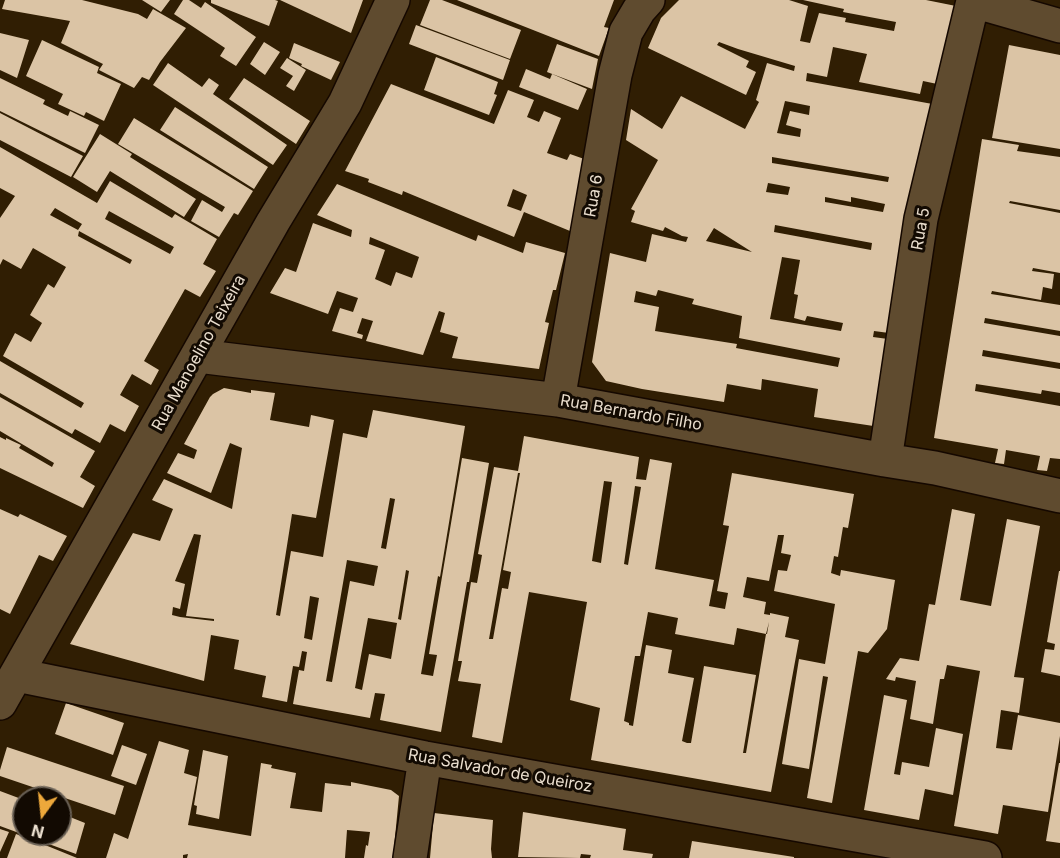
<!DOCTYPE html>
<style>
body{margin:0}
#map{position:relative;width:1060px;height:858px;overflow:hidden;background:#301e03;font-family:Inter,sans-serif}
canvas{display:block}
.north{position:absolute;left:12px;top:786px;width:60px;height:60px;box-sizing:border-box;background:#120a02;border:2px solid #685f54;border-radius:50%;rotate:195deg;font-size:16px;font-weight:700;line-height:24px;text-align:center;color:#eadece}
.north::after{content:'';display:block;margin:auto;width:21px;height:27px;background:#eda83b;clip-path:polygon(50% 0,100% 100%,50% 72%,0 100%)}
</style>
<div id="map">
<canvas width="1060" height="858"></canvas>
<div class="north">N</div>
</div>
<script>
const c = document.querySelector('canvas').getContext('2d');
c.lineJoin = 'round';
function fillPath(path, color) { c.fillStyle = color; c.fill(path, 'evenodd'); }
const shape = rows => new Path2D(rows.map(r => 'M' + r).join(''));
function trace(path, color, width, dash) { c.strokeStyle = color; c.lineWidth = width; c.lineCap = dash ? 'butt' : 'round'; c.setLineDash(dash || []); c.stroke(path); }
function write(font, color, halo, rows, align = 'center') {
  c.font = font + ' Inter,sans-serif'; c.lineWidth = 6; c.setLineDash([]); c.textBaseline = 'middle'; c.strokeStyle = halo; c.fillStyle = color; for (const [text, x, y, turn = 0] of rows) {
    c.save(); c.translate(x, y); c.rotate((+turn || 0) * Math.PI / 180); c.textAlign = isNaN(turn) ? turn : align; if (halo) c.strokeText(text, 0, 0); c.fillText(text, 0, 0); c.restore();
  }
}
fillPath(shape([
 [5,0,82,0,138,14,147,19,153,9,186,28,160,62,149,80,142,77,134,88,99,70,103,64,61,43,70,21,2,9],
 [142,0,170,0,161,12],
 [183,0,189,0,201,8,205,2,256,37,236,66,220,56,225,48,174,14],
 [211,0,275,0,278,1,269,26,211,3],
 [280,0,363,0,351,33],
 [430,0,442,0,521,30,510,59,420,25],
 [457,0,614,0,604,27,609,28,599,56],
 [679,0,789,0,808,6,800,41,810,43,819,13,846,18,845,22,894,31,896,22,843,12,844,9,803,0,926,0,956,6,942,85,923,81,920,94,859,82,867,54,833,47,827,77,807,73,806,81,938,105,880,427,814,417,818,389,762,379,761,390,727,384,724,402,642,389,606,381,592,362,610,253,646,262,652,234,686,242,688,237,682,236,665,227,663,231,631,222,635,211,631,209,658,160,626,140,631,109,662,129,681,96,745,129,759,102,756,100,767,63,794,71,795,66,738,49,719,42,717,45,749,61,746,67,756,72,746,95,648,48,661,18],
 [785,101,810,106,809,115,790,111,786,125,801,129,800,137,777,133],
 [772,157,889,177,888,182,772,163],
 [768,183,790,187,788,195,766,192],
 [825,197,851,202,851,197,885,204,883,212,825,202],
 [775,225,872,243,871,250,774,232],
 [714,228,752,252,706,241],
 [782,257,800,260,794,294,798,295,794,318,805,321,807,316,843,323,841,331,770,319],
 [658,290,694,299,692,304,742,316,739,338,840,358,838,367,736,348,737,344,655,331,659,307,634,302,636,291,656,296],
 [874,331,889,333,888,339,873,337],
 [416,25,510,60,503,80,409,44],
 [0,33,29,40,17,78,0,70],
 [42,40,99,67,97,73,121,84,104,121,86,112,84,116,58,104,63,94,26,76],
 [264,42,280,52,265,75,250,64],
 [294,43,340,62,331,80,301,66,302,64,289,58],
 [557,44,598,59,592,89,547,72],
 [1009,45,1060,55,1060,149,992,138],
 [436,57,498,82,494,94,497,95,489,115,424,90],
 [287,58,306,70,294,91,286,86,293,76,280,68],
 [168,63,202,87,209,78,219,85,213,94,287,145,273,165,153,85],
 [526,69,550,79,552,74,587,89,578,110,519,87],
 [0,78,45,100,43,104,68,116,70,111,99,125,85,153,0,111],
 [244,78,310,121,296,144,229,99],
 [391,84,494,124,508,90,534,100,527,117,539,122,544,111,561,118,547,153,567,160,570,154,587,160,570,231,524,212,514,237,403,191,402,195,368,182,369,179,345,171],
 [513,189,527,195,521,211,507,206],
 [175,107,268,167,254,189,160,130],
 [0,113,83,156,71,177,0,140],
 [134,118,253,191,238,215,234,213,219,237,191,221,202,200,222,212,225,207,118,144],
 [100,134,132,154,130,157,196,199,184,217,110,171,97,192,73,177],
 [982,139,1019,145,1017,151,1060,157,1060,210,1010,201,1009,203,1060,213,1060,273,1033,268,1032,271,1054,274,1052,289,1043,287,1041,300,992,291,991,294,1060,305,1060,331,985,318,984,323,1060,336,1060,363,983,350,982,356,1060,369,1060,393,1042,390,1041,394,976,384,975,391,1060,406,1060,459,1050,458,1047,471,1037,470,1040,456,1006,450,1004,464,995,463,998,449,934,438],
 [0,147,97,203,110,181,172,218,175,214,217,239,203,264,216,271,200,297,185,289,144,361,159,370,151,385,132,374,120,395,139,406,125,432,110,424,100,443,75,429,72,434,0,393,0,361,81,408,84,403,3,356,15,333,31,342,42,323,30,315,48,284,54,288,66,267,33,248,21,269,3,259,0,265,0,218,15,196,0,188],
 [55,208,82,224,78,230,50,215],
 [109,211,174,247,170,254,105,219],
 [79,231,132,260,130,264,78,236],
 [337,184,476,241,478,235,523,253,526,242,565,253,556,290,553,290,545,322,549,323,539,369,452,358,458,337,440,332,445,313,439,311,423,355,366,341,373,321,362,318,357,333,363,335,362,339,332,331,340,308,353,312,358,298,337,291,328,314,270,293,285,268,296,272,313,223,351,237,352,230,317,215],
 [370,237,419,257,412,278,396,272,391,286,375,279,385,250,369,244],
 [224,388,251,393,251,390,275,393,270,420,309,427,311,415,334,420,316,518,292,514,276,615,280,616,291,551,323,557,343,433,367,438,373,410,465,426,440,577,438,576,421,674,433,676,437,655,429,654,462,458,489,463,469,582,467,582,441,732,380,720,385,694,375,693,370,718,293,704,299,670,304,671,307,652,302,651,299,667,293,666,287,702,262,697,266,676,234,669,239,640,211,635,204,681,70,644,133,533,160,541,173,509,152,500,164,479,232,509,242,448,230,443,211,493,167,473,178,453,194,459,197,450,184,444,210,397,213,394],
 [390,498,395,499,386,549,381,548],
 [194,534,201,535,186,616,214,619,214,621,180,617,172,615,173,607,180,609,185,584,175,581],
 [347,560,378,566,374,586,350,581,332,682,326,681],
 [406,570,409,571,401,620,398,619],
 [310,596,319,598,312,640,304,638],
 [368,618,397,623,391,659,369,654,362,690,355,688],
 [0,397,95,451,80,477,95,486,83,508,0,468,0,437,6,440,6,438,21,445,19,448,52,467,54,463,0,431],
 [524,436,639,457,636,479,646,480,650,459,672,463,655,569,714,580,709,606,725,609,728,593,717,591,729,526,723,525,732,473,854,494,848,528,843,527,838,557,834,556,831,573,840,576,841,570,895,580,887,629,868,653,858,651,832,803,807,798,828,677,823,676,809,769,782,764,799,659,825,664,835,604,774,591,778,570,787,571,791,555,781,553,784,535,778,535,769,581,747,577,743,597,766,602,764,614,770,615,770,613,789,617,785,637,799,640,771,792,591,760,600,708,570,700,587,602,529,592,502,743,472,737,481,684,458,681,462,661,458,661,471,582,477,583,482,555,478,554,494,467,518,471],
 [518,473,520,473,503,570,511,572,508,589,502,588,493,639,489,639],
 [604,481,612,482,601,563,592,561],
 [635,486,641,487,628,565,624,564],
 [648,612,678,618,675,634,734,645,737,628,766,634,769,622,767,634,766,634,746,753,743,753,756,675,704,666,691,743,687,743,682,741,694,678,668,673,672,650,646,645,633,726,629,725,629,723,624,721,635,656,640,656],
 [0,509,18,517,20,514,67,536,53,561,39,555,10,614,0,609],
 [952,509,975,514,960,600,991,606,1007,519,1040,526,1014,677,1024,678,1019,713,1001,710,996,748,1012,750,1018,715,1060,723,1060,736,1048,812,1003,805,998,834,954,826,980,671,947,665,944,679,940,679,933,724,910,719,916,681,896,677,895,681,886,679,900,658,919,661,929,604,935,605],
 [1059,571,1060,571,1060,676,1041,672,1045,649,1054,650,1055,644,1047,642],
 [884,695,907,700,894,774,900,775,902,762,929,767,936,728,963,734,953,795,925,789,919,820,864,810],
 [66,703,124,723,113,755,55,734],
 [159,741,189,750,184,773,197,777,188,825,251,836,261,763,272,765,271,768,296,773,290,808,322,812,325,783,351,786,351,782,391,790,399,796,393,858,364,858,366,845,368,846,370,832,347,830,345,858,187,858,188,854,183,855,183,858,106,858,114,833,128,839],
 [122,745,147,754,136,785,111,776],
 [7,747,124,786,115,815,0,776,0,770],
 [203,750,228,756,219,819,196,814,197,806,194,805],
 [1059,763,1060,763,1060,843,1046,841],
 [0,791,24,800,24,834,60,834,60,813,85,823,76,854,0,826],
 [523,812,626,829,623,850,653,854,652,858,590,858,591,855,581,854,580,858,518,857],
 [434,813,493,820,491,849,492,858,430,858],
 [0,829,9,832,0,852],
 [16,834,50,847,77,858,7,858],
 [692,841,794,857,794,858,689,858]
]), '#dbc4a5');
const minor = shape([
 [198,356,558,400,885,460,935,468,1060,496],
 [558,400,615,75,626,32,639,10,648,0],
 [885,460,921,219,973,1,1060,26],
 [17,675,425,758,985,858],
 [0,703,273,222,345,103,393,0],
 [410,858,425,758]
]);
trace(minor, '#150800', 36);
trace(minor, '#5f4b2f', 33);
write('16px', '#eadece', '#120a02', [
 ["Rua 6",594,196,-80],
 ["Rua 5",921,229,-80],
 ["Rua Manoelino Teixeira",199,353,-61],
 ["Rua Bernardo Filho",631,413,10],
 ["Rua Salvador de Queiroz",500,771,10]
]);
</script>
